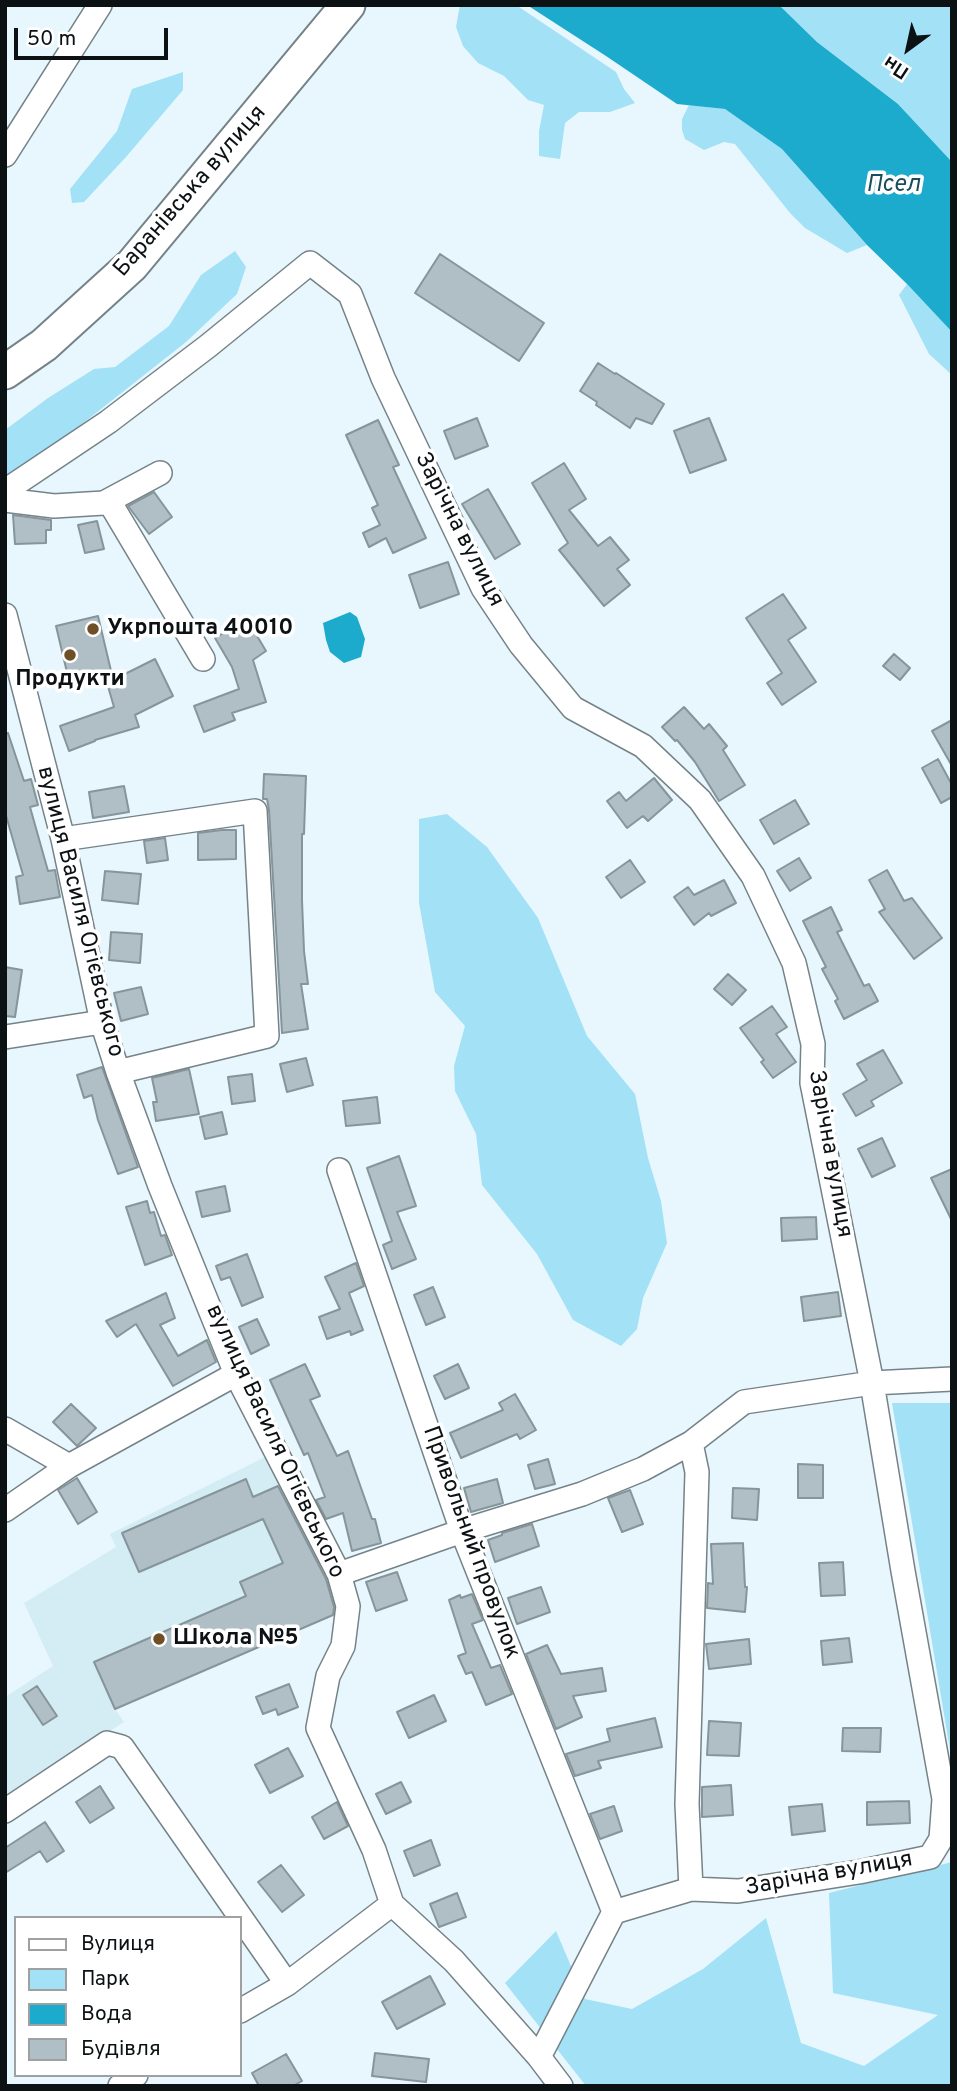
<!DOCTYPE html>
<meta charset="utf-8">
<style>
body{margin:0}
#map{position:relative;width:957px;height:2091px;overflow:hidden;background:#e7f7fd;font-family:Overpass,sans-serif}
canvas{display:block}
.frame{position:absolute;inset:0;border:7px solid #0c1113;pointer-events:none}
.legend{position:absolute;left:14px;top:1916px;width:228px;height:161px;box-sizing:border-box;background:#fff;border:2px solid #9ea0a1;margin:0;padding:9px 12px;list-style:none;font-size:21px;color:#0c1113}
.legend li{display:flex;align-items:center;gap:14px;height:35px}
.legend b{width:35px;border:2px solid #9ea0a1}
.north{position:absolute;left:873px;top:14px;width:70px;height:70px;-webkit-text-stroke:5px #fff;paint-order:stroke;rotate:213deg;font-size:19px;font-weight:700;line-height:28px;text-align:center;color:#0c1113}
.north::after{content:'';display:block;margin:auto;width:24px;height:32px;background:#0c1113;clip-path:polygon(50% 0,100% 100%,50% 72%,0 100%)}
.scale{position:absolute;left:14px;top:28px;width:154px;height:32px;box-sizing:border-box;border:4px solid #0c1113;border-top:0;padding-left:9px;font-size:21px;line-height:24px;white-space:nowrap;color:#0c1113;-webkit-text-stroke:5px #fff;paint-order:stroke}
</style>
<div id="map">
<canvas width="957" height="2091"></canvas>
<div class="frame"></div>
<ul class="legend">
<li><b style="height:9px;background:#fff"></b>Вулиця</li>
<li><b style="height:19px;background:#a3e1f6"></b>Парк</li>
<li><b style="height:19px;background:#1dabcd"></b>Вода</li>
<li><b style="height:19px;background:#b0bfc5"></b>Будівля</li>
</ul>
<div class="north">Пн</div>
<div class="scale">50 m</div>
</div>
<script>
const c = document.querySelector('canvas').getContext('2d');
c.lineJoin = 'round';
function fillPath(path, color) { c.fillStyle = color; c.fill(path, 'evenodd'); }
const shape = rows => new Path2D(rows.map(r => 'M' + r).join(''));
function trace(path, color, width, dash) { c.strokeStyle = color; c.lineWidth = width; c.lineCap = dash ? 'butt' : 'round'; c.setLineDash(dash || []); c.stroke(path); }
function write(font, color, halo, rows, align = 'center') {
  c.font = font + ' Overpass,sans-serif'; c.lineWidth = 7; c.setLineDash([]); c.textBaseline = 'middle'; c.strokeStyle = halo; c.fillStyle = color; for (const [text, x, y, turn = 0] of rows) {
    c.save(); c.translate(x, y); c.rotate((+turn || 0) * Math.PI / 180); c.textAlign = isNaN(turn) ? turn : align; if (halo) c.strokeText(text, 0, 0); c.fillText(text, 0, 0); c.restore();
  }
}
fillPath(shape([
 [273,1453,340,1611,115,1709,124,1722,5,1798,5,1697,53,1666,24,1603,116,1547,110,1534]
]), '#d4edf5');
fillPath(shape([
 [460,5,516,5,616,72,624,89,635,103,610,112,579,112,565,123,560,159,539,156,539,131,544,105,528,100,504,76,478,63,463,46,456,27],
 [779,5,952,5,952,162,898,104,817,42],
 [183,72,183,90,126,157,84,202,72,203,70,189,117,131,132,89],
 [689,105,725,109,782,149,867,245,847,253,805,228,790,213,735,144,724,142,704,150,685,139,682,130,682,119],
 [235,251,246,267,237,294,186,342,63,439,5,480,5,430,48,398,94,369,115,367,169,326,201,275],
 [907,284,952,332,952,375,929,354,899,295],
 [447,814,487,847,538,918,587,1036,635,1094,648,1158,661,1201,667,1243,643,1298,637,1329,621,1346,573,1320,537,1254,482,1185,476,1134,455,1091,454,1066,465,1026,435,992,419,903,419,819],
 [892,1403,952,1403,952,1762],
 [952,1862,952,2086,586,2086,505,1983,556,1931,585,1999,632,2009,703,1969,766,1918,801,2043,864,2066,938,2015,833,1993,829,1893]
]), '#a3e1f6');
fillPath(shape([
 [527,5,779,5,817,42,898,104,952,162,952,332,907,284,867,245,782,149,725,109,677,104,606,56],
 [350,612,357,617,365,639,361,657,344,663,330,652,326,640,323,623]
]), '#1dabcd');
const building = shape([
 [440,254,544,323,519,361,415,293,440,254],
 [598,363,615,374,616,373,664,404,652,424,636,418,630,428,596,405,597,402,580,391,598,363],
 [477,418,488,446,455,459,444,431,477,418],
 [709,418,726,460,690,473,674,431,709,418],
 [378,420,399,465,393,467,426,538,393,553,386,538,369,547,363,533,380,525,372,508,378,505,346,435,378,420],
 [564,463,586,499,569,510,598,546,610,537,629,560,617,569,630,585,604,606,559,550,568,543,532,483,564,463],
 [488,489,520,544,495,559,462,504,488,489],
 [154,492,172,517,149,534,128,506,154,492],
 [13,515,51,520,51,530,46,530,46,543,15,544,13,515],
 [97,521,104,549,85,553,78,525,97,521],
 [448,562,459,594,420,608,409,575,448,562],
 [783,594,806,628,788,640,816,682,782,705,767,683,782,673,746,618,783,594],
 [98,616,112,675,70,685,56,626,98,616],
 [247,619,266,651,253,660,266,702,232,713,235,720,204,732,194,706,239,689,232,667,215,638,247,619],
 [894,654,910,668,900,680,883,666,894,654],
 [155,659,173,696,135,715,139,727,95,740,95,741,69,751,60,726,114,707,107,683,155,659],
 [684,707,704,729,709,724,727,746,723,750,745,785,719,801,695,762,677,740,675,741,662,727,684,707],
 [952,720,952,766,932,731,952,720],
 [8,733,24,781,31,779,38,805,30,807,48,871,55,870,60,897,20,904,16,877,23,875,5,812,5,734,8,733],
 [938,759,952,785,952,797,941,803,922,768,938,759],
 [264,774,306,776,304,834,302,834,302,900,304,951,308,984,301,984,308,1029,282,1033,269,810,267,799,263,799,264,774],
 [654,778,672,800,648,821,643,816,627,828,607,801,619,792,626,801,654,778],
 [124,786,129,812,93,818,89,792,124,786],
 [795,800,809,824,774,844,760,820,795,800],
 [222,830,236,830,236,859,198,860,198,833,222,830],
 [165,838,168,860,147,863,144,841,165,838],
 [799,858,811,878,790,891,777,871,799,858],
 [630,860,645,882,621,898,606,877,630,860],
 [887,870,904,901,912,898,942,938,914,959,879,912,885,909,869,880,887,870],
 [105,871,141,874,138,904,102,900,105,871],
 [724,880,736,903,711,916,709,913,694,925,674,897,688,887,694,895,724,880],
 [831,907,842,930,837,932,864,986,869,984,878,1001,844,1019,835,1001,838,999,822,969,826,967,803,921,831,907],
 [111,932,142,934,140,963,109,960,111,932],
 [5,967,22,970,15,1017,5,1016,5,967],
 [728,974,746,990,732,1005,714,989,728,974],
 [141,987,148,1014,121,1021,114,993,141,987],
 [772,1006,787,1027,776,1034,796,1062,773,1078,761,1062,764,1060,740,1028,772,1006],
 [883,1050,902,1083,871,1101,874,1106,856,1116,843,1094,867,1080,857,1064,883,1050],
 [306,1058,313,1085,287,1092,280,1064,306,1058],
 [102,1067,138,1167,118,1174,98,1120,92,1095,84,1098,77,1075,102,1067],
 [189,1069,199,1114,156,1121,153,1102,157,1102,152,1078,189,1069],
 [252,1074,255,1101,232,1104,228,1077,252,1074],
 [377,1097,380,1123,346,1126,343,1101,377,1097],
 [222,1112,227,1134,205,1139,200,1117,222,1112],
 [882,1138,895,1166,872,1177,858,1149,882,1138],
 [399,1156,416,1206,397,1212,416,1259,392,1269,383,1245,392,1241,367,1168,399,1156],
 [952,1169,952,1221,931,1178,952,1169],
 [225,1186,230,1211,202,1217,196,1192,225,1186],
 [147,1201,150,1213,154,1212,161,1236,165,1235,172,1255,145,1265,126,1207,147,1201],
 [816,1217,817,1239,782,1241,781,1218,816,1217],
 [247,1254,263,1297,242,1306,230,1277,221,1280,216,1266,247,1254],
 [356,1263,364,1286,349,1293,363,1330,351,1335,350,1331,327,1339,319,1317,340,1309,325,1277,356,1263],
 [433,1287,445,1317,426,1325,414,1295,433,1287],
 [838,1292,841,1316,804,1321,801,1297,838,1292],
 [166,1293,175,1318,160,1325,178,1356,207,1340,216,1362,173,1386,136,1324,117,1337,106,1321,166,1293],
 [257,1319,269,1345,251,1354,239,1327,257,1319],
 [305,1364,320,1396,310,1400,337,1456,348,1451,372,1519,375,1519,381,1543,352,1551,343,1513,326,1519,316,1500,325,1497,308,1453,304,1455,270,1380,305,1364],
 [458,1364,469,1388,445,1399,434,1376,458,1364],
 [515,1394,536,1430,520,1439,517,1434,461,1458,450,1433,503,1410,499,1403,515,1394],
 [71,1404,96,1428,77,1446,53,1422,71,1404],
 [548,1459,555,1484,535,1489,528,1465,548,1459],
 [798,1464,823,1465,823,1498,798,1498,798,1464],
 [77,1478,97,1512,78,1524,58,1490,77,1478],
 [246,1479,253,1497,278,1486,326,1579,334,1607,333,1615,115,1709,94,1662,246,1596,240,1582,283,1563,263,1519,139,1572,122,1533,246,1479],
 [497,1479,503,1503,471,1512,464,1488,497,1479],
 [733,1488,759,1489,757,1520,732,1518,733,1488],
 [630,1490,643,1524,622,1532,608,1498,630,1490],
 [532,1524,539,1546,495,1562,488,1540,502,1535,502,1533,532,1524],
 [743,1543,745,1587,747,1587,745,1612,707,1608,708,1583,713,1584,711,1544,743,1543],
 [843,1562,845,1595,821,1596,819,1563,843,1562],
 [397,1572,407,1600,376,1611,366,1582,397,1572],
 [541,1587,550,1612,517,1624,508,1598,541,1587],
 [472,1594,483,1620,472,1624,491,1668,500,1665,512,1694,486,1705,472,1672,466,1674,458,1656,466,1653,449,1600,460,1595,461,1598,472,1594],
 [849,1638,852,1662,823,1665,821,1641,849,1638],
 [749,1639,751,1664,709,1669,706,1644,749,1639],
 [547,1645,561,1674,602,1668,606,1691,573,1696,582,1717,556,1729,526,1654,547,1645],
 [289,1684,298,1707,278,1715,276,1709,263,1714,256,1697,289,1684],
 [37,1686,57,1716,43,1725,23,1695,37,1686],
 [434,1695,446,1721,409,1738,397,1712,434,1695],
 [655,1718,662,1747,598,1761,601,1768,575,1776,566,1754,610,1741,607,1729,655,1718],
 [709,1721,741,1723,739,1756,707,1755,709,1721],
 [843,1728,881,1728,880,1752,842,1751,843,1728],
 [288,1748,303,1776,270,1793,255,1765,288,1748],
 [401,1782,411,1802,386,1814,376,1794,401,1782],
 [731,1785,733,1815,702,1817,702,1787,731,1785],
 [100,1786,114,1808,90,1823,76,1802,100,1786],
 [909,1801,910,1823,867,1825,867,1802,909,1801],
 [337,1802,348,1826,324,1839,312,1817,337,1802],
 [822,1804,825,1831,792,1835,789,1807,822,1804],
 [614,1806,622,1831,600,1839,590,1814,614,1806],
 [45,1822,64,1851,47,1862,40,1851,5,1873,5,1848,45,1822],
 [431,1840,440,1865,414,1876,404,1851,431,1840],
 [281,1865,304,1895,282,1912,258,1882,281,1865],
 [457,1893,466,1917,439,1927,430,1904,457,1893],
 [430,1976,445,2004,397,2029,382,2002,430,1976],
 [375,2053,429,2059,426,2082,372,2076,375,2053],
 [286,2054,302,2081,293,2086,259,2086,252,2073,286,2054]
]);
fillPath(building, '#b0bfc5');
trace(building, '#86959a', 2);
const minor = shape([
 [5,155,100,5],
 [5,491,108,422,208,346,310,263,350,294,383,378,483,588,521,645,573,708,643,746,700,800,753,876,794,963,813,1044,812,1083,872,1383,903,1571,944,1799,941,1839,930,1857,859,1872,738,1891,691,1889,614,1912,539,2057],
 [5,500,54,506,104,503,160,473],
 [109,501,203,659],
 [5,615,63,839,102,1022,118,1072,160,1186,236,1374,339,1574,348,1606,343,1646,328,1676,318,1728,374,1850,392,1904,454,1961,539,2057,561,2086],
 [63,839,255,811,267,1036,118,1072],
 [5,1037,102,1022],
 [339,1170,462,1531,614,1912],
 [5,1429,69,1466],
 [5,1510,69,1466,236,1374],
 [339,1574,462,1531,582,1494,643,1469,691,1443,744,1402,872,1383,952,1379],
 [5,1811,107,1743,122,1747,287,1984],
 [691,1889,687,1804,697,1472,691,1443],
 [240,2011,287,1984,392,1904],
 [120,2086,136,2075]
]);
const secondary = shape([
 [5,372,44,345,132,265,348,5]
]);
trace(minor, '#758388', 26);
trace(secondary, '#758388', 37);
trace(minor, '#fff', 23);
trace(secondary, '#fff', 33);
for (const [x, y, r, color] of [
 [93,629,7,"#6f4f25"],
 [70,655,7,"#6f4f25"],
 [159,1639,7,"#6f4f25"]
]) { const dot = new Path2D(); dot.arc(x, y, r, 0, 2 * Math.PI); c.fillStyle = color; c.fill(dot); trace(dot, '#fff', 2.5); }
write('23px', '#0c1113', '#fff', [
 ["Баранівська вулиця",191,192,-49],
 ["Зарічна вулиця",458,530,63],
 ["вулиця Василя Огієвського",79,912,76],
 ["Зарічна вулиця",829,1154,80],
 ["вулиця Василя Огієвського",274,1442,65],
 ["Привольний провулок",470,1543,70],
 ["Зарічна вулиця",829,1875,-10]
]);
write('bold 23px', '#0c1113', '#fff', [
 ["Укрпошта 40010",107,629],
 ["Продукти",70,680,"center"],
 ["Школа №5",173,1639]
], 'left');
write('italic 24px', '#184d5c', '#fff', [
 ["Псел",893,186]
]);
</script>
